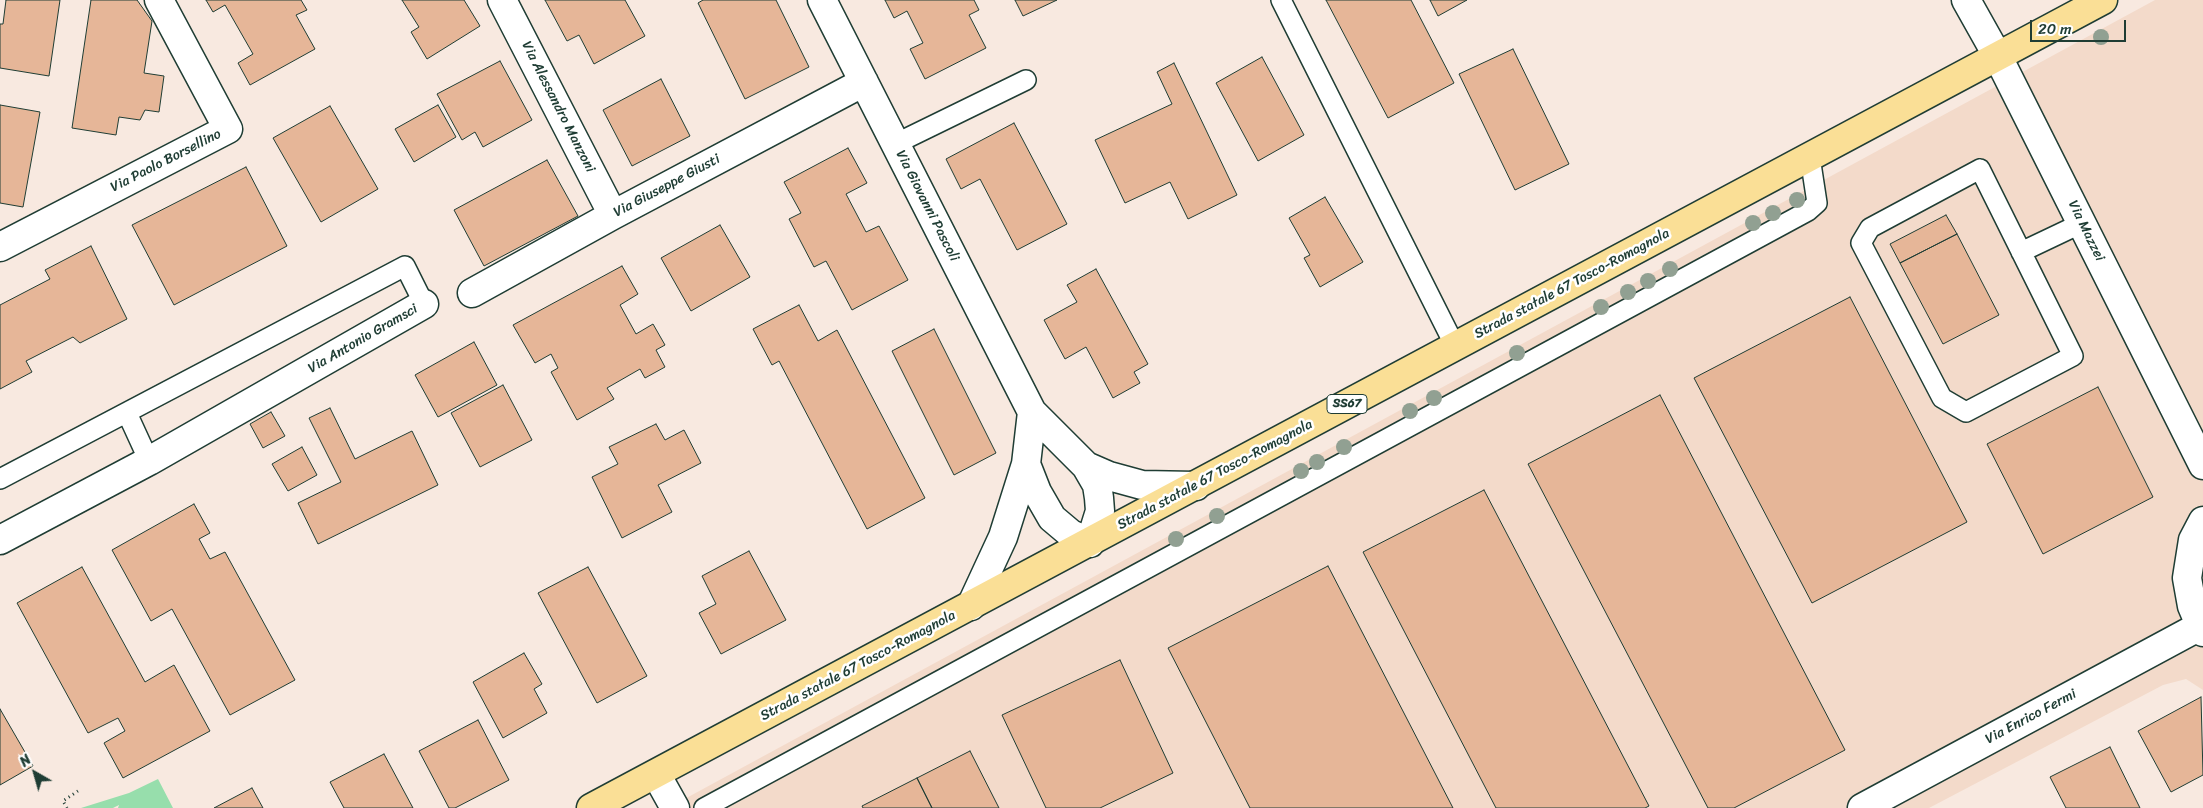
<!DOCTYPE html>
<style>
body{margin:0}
#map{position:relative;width:2203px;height:808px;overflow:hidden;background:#f8e9e0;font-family:Sriracha,sans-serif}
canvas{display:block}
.north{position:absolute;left:10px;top:748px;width:50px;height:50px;-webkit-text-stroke:4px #fff;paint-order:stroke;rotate:322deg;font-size:14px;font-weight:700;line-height:20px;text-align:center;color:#1f3d34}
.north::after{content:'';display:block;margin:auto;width:18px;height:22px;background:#1f3d34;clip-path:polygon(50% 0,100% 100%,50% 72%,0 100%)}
.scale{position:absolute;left:2030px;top:20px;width:96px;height:22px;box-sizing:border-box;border:2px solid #1f3d34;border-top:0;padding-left:6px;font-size:15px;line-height:18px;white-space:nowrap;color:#1f3d34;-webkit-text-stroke:4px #fff;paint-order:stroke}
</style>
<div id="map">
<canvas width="2203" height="808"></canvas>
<div class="north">N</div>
<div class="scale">20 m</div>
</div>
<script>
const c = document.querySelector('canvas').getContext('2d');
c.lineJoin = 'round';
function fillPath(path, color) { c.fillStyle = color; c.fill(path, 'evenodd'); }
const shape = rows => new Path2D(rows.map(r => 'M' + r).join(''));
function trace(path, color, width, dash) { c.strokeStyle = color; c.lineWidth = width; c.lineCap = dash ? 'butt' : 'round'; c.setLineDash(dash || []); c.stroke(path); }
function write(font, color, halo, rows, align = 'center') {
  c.font = font + ' Sriracha,sans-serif'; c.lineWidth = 5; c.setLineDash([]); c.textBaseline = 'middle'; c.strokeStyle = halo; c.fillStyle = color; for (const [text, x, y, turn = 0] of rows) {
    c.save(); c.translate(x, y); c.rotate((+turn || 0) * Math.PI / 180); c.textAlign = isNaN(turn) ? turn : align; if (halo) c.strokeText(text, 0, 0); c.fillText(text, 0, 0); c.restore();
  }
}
fillPath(shape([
 [2155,0,2203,0,2203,690,2186,679,2163,685,1929,808,668,808]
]), '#f3daca');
fillPath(shape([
 [158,779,173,808,118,808,119,805,113,808,81,808,129,793]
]), '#97deac');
const building = shape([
 [6,0,60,0,49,76,0,68,0,24,3,24,6,0],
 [91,0,137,0,152,21,144,73,164,76,159,112,145,110,140,120,119,117,116,135,72,128,91,0],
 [206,0,301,0,307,10,296,15,315,49,250,85,238,63,253,54,225,5,213,12,206,0],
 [402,0,464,0,480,26,427,59,411,32,419,27,402,0],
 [545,0,625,0,645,36,594,64,579,35,567,41,545,0],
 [703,0,776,0,809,67,745,99,698,3,703,0],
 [885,0,974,0,979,10,969,15,986,48,925,79,910,49,923,43,907,11,894,18,885,0],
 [1015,0,1057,0,1023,16,1015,0],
 [1326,0,1411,0,1454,83,1388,118,1326,0],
 [1430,0,1467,0,1438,16,1430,0],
 [1513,49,1569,164,1515,190,1459,74,1513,49],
 [1262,57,1304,135,1258,161,1216,83,1262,57],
 [500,61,532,120,483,147,475,132,462,140,437,94,500,61],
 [1174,63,1237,195,1188,219,1170,182,1125,203,1095,140,1172,104,1157,72,1174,63],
 [661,79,690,136,632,166,603,110,661,79],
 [0,105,40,112,23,207,0,203,0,105],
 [438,105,456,137,414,162,395,129,438,105],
 [330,106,378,189,321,222,273,138,330,106],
 [1014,123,1067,224,1017,250,980,179,961,189,946,159,1014,123],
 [848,148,867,183,846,194,866,232,879,226,908,280,852,310,826,261,814,267,789,219,801,213,784,182,848,148],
 [547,160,578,216,484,266,454,210,547,160],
 [246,167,287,246,174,305,132,225,246,167],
 [1325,197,1363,262,1320,287,1304,258,1310,255,1289,218,1325,197],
 [1946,215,1957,234,1900,263,1890,244,1946,215],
 [720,225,750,277,691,311,661,258,720,225],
 [1957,234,1999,315,1943,344,1900,263,1957,234],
 [91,246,127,319,80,343,73,337,26,361,32,372,0,389,0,305,50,279,45,270,91,246],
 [622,266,638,294,620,305,636,334,653,324,665,345,656,350,665,367,645,378,640,369,607,388,614,399,577,420,551,372,558,368,551,354,535,363,513,325,622,266],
 [1096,269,1148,364,1134,372,1140,383,1113,398,1086,347,1065,359,1044,320,1077,302,1067,285,1096,269],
 [1850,297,1967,522,1812,603,1694,378,1850,297],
 [799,305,818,341,837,330,925,498,867,529,779,361,772,365,753,329,799,305],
 [934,329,996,453,954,475,892,351,934,329],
 [474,342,497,385,438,417,415,375,474,342],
 [503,385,532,440,480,467,451,413,503,385],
 [2098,387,2153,497,2043,554,1987,444,2098,387],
 [1660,395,1845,750,1734,808,1708,808,1528,464,1660,395],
 [330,408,355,459,412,431,438,485,318,544,298,503,341,482,309,418,330,408],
 [271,412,285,436,263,448,250,424,271,412],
 [656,424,665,440,684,430,701,463,658,485,672,512,622,538,592,477,618,464,609,447,656,424],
 [302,447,317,475,288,491,272,464,302,447],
 [1484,490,1649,806,1645,808,1496,808,1363,552,1484,490],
 [194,504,210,533,199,539,210,559,225,552,295,680,230,715,172,609,151,621,112,550,194,504],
 [749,551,786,620,721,654,699,613,716,604,702,576,749,551],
 [1328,566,1453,808,1250,808,1168,648,1328,566],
 [82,567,145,682,174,665,210,731,123,778,104,743,125,731,118,718,88,733,17,603,82,567],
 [588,567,647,676,597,703,538,593,588,567],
 [524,653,542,684,534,689,547,713,503,738,473,682,524,653],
 [1120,660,1173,773,1100,808,1046,808,1002,715,1120,660],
 [2201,697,2203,775,2171,792,2138,731,2201,697],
 [0,709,33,766,0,785,0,709],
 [478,720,509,780,455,808,449,808,419,751,478,720],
 [2110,747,2140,808,2066,808,2050,777,2110,747],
 [970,751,999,808,932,808,917,778,970,751],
 [384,754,413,808,344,808,330,782,384,754],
 [917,778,932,808,863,808,862,806,917,778],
 [252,788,263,808,214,808,252,788]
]);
fillPath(building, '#e6b698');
trace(building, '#1f3d34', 1);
const lane = shape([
 [1281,0,1455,346],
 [895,144,1026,80],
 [1980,169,2073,356,1966,412,1942,398,1861,243,1870,228,1980,169],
 [2021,252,2082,223],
 [127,413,149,461],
 [0,479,405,266,424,304],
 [704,808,1808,211,1817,203,1810,157]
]);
const street = shape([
 [502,0,613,215],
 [822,0,1032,412,1086,466,1109,476,1142,485,1196,486],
 [1966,0,1998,57,2203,465],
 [0,247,228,129,159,0],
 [472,293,613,215,864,82],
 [1026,464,1037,492,1052,518,1071,534,1090,543,1100,511,1099,498,1097,485,1086,466],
 [2203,521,2193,540,2187,578,2192,606,2203,632],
 [0,540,149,461,424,304],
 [971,606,1003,537,1026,464,1032,412],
 [656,774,675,808],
 [1862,808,2200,626]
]);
const primary = shape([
 [591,808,2103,0]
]);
trace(lane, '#1f3d34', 22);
trace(street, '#1f3d34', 31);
trace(primary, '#1f3d34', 31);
trace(shape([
 [67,808,63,801,81,789]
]), '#1f3d34', 3, [1, 4]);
trace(lane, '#fff', 19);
trace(street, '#fff', 28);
trace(primary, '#fadf96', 28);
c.fillStyle = '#91a092';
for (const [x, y] of [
 [2101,37],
 [1797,200],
 [1773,213],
 [1753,223],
 [1670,269],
 [1648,281],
 [1628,292],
 [1601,307],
 [1517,353],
 [1434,398],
 [1410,411],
 [1344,447],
 [1317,462],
 [1301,471],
 [1217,516],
 [1176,539]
]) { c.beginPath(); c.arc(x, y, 8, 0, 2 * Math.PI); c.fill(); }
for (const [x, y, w] of [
 [1347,404,40]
]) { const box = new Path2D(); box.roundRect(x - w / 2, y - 9.5, w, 19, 4); c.fillStyle = '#fff'; c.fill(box); trace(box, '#1f3d34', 1); }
write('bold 12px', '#1f3d34', null, [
 ["SS67",1347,404]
]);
write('14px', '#1f3d34', '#fff', [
 ["Via Alessandro Manzoni",558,107,63],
 ["Via Paolo Borsellino",166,161,-27],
 ["Via Giuseppe Giusti",667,186,-28],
 ["Via Giovanni Pascoli",927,206,63],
 ["Via Mazzei",2086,231,64],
 ["Strada statale 67 Tosco-Romagnola",1572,284,-28],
 ["Via Antonio Gramsci",363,339,-30],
 ["Strada statale 67 Tosco-Romagnola",1215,475,-28],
 ["Strada statale 67 Tosco-Romagnola",858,666,-28],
 ["Via Enrico Fermi",2031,717,-28]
]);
</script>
